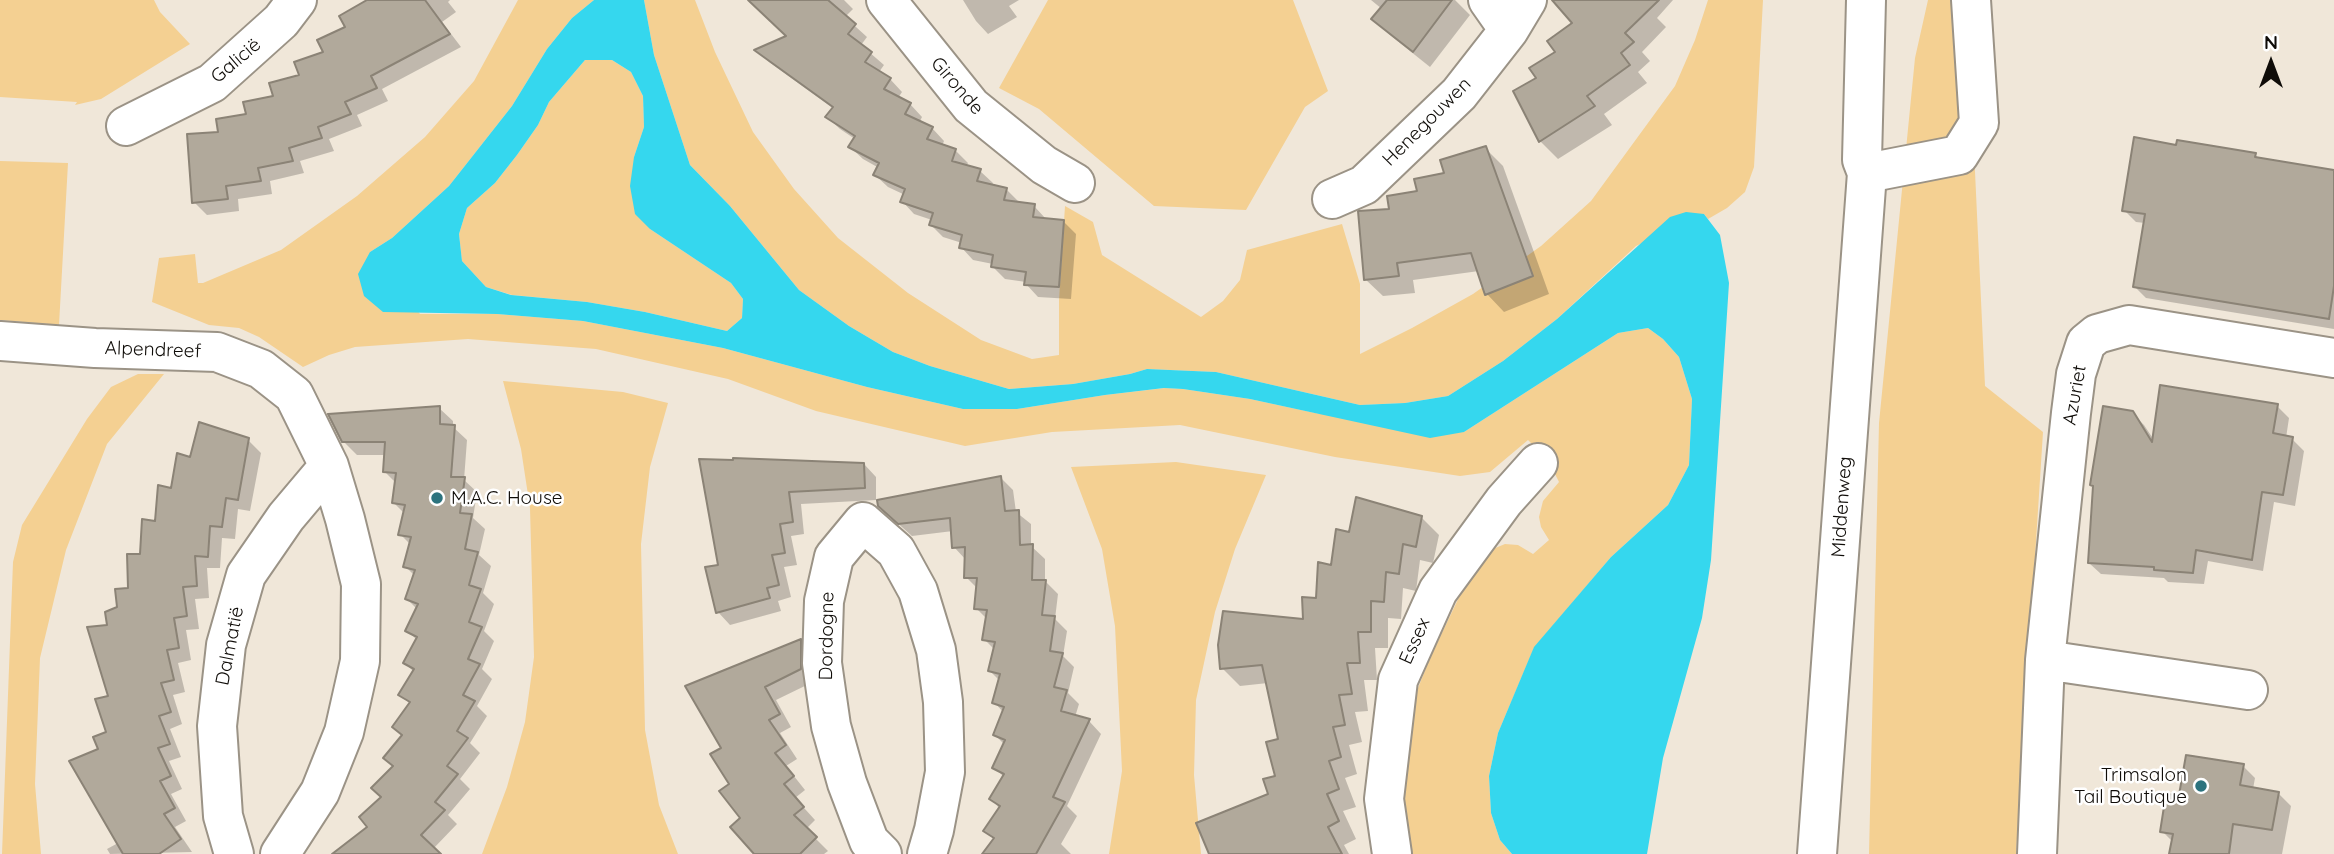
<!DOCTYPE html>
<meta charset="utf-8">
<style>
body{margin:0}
#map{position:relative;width:2334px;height:854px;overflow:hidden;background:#f0e7d9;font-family:Quicksand,sans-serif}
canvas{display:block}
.north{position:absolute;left:2236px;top:28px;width:70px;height:70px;-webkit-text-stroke:5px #fff;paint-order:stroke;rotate:0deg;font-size:19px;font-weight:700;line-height:28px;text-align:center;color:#0f0c08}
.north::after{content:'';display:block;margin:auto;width:24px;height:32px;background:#0f0c08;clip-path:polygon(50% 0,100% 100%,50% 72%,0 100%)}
</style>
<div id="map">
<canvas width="2334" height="854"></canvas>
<div class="north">N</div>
</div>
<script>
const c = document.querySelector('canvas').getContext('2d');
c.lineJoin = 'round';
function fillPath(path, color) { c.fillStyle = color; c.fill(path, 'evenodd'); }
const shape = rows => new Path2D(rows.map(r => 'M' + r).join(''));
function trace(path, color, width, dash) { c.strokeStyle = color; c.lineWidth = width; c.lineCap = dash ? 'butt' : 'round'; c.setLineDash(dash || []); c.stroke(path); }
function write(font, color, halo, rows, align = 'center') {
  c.font = font + ' Quicksand,sans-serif'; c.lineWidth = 5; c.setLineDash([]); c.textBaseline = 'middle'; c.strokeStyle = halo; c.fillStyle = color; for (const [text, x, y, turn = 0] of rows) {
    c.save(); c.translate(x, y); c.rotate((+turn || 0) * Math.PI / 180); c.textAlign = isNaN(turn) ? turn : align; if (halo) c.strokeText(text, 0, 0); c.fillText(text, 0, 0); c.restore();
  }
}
fillPath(shape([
 [0,0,154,0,160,12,190,44,101,99,75,105,77,102,0,97],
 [518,0,594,0,572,18,547,49,512,106,449,186,392,238,370,252,420,314,497,314,583,321,723,348,867,387,963,409,1017,409,1105,395,1165,388,1183,389,1250,399,1315,413,1464,432,1618,333,1648,328,1663,339,1679,357,1692,399,1689,465,1668,505,1611,557,1534,648,1498,733,1489,776,1491,813,1500,840,1512,854,1406,854,1398,794,1412,703,1430,658,1472,570,1488,551,1505,544,1518,545,1533,554,1549,540,1541,527,1539,517,1543,501,1559,482,1548,460,1528,440,1490,472,1460,476,1335,457,1180,425,1052,432,965,446,816,411,728,379,596,349,468,339,355,347,329,355,303,367,259,337,239,328,209,325,152,302,159,258,195,254,198,283,203,283,281,250,357,196,425,137,474,81],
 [644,0,695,0,715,52,753,132,794,189,838,238,908,293,981,340,1032,359,1059,355,1059,300,1065,206,1093,222,1102,255,1201,317,1223,301,1240,280,1247,250,1342,224,1360,284,1360,354,1412,328,1473,294,1541,246,1591,201,1675,86,1695,40,1708,0,1763,0,1754,167,1745,192,1727,208,1708,219,1704,214,1636,246,1557,319,1503,361,1448,396,1405,403,1360,405,1216,372,1147,369,1130,374,1073,384,1009,389,930,366,893,352,849,326,799,290,730,206,690,165,654,55],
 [1048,0,1293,0,1328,91,1305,107,1246,210,1154,206,1039,109,999,88],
 [1928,0,1967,0,1985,386,2043,432,2016,854,1869,854,1879,423,1915,58],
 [585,60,612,60,631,72,643,96,644,127,634,157,650,229,731,283,743,299,742,318,727,331,645,312,587,302,512,295,486,287,462,261,459,234,467,208,495,183,517,155,538,125,549,102],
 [0,161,68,163,59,325,0,320],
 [138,374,164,374,107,444,66,550,40,658,35,784,41,854,2,854,13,562,22,525,87,419,111,387],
 [503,381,623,392,668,403,650,467,641,544,645,730,659,805,678,854,482,854,507,787,525,722,534,657,530,508,521,449],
 [1176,462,1266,475,1235,549,1215,612,1196,700,1194,775,1201,854,1109,854,1122,771,1115,626,1102,549,1071,467]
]), '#f4d092');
fillPath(shape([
 [594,0,644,0,654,55,690,165,730,206,799,290,849,326,893,352,930,366,1009,389,1073,384,1130,374,1147,369,1216,372,1360,405,1405,403,1448,396,1503,361,1557,319,1670,217,1686,212,1704,214,1720,235,1729,283,1711,560,1702,618,1663,758,1647,854,1512,854,1500,840,1491,813,1489,776,1498,733,1534,647,1611,557,1668,505,1689,465,1692,399,1679,357,1663,339,1648,328,1618,333,1464,432,1430,438,1250,399,1183,389,1164,388,1105,395,1017,409,963,409,867,387,723,348,583,321,497,314,383,312,364,296,358,274,370,252,392,238,449,186,512,106,547,49,572,18],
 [585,60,612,60,631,72,643,96,644,127,634,157,630,186,635,214,650,229,731,283,743,299,742,318,727,331,645,312,587,302,511,295,486,287,462,261,459,234,467,208,495,183,517,155,538,125,549,102]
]), '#35d7ee');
fillPath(shape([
 [367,0,450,0,448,2,456,12,442,22,461,47,382,89,388,101,357,115,362,126,329,139,334,151,300,161,304,173,270,181,272,194,238,199,239,211,207,215,194,202,220,134,275,97,301,76,347,28,368,2],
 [771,0,844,0,853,9,845,17,867,37,861,45,884,65,879,72,890,79,902,92,898,98,910,104,922,117,919,123,932,128,944,141,942,146,955,150,968,163,966,167,980,171,993,183,992,186,1006,189,1019,202,1034,206,1046,219,1063,221,1076,234,1071,299,1038,297,1026,284,1026,282,1005,279,993,267,993,264,973,260,961,247,962,243,943,237,931,225,932,220,914,214,902,201,905,195,888,187,875,175,879,168,863,159,850,147,855,139,840,129,827,117,834,109,769,62,757,50,789,37],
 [963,0,1019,0,1009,6,1017,17,988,34,976,21],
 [1371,0,1455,0,1470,15,1430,67,1390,35,1373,18,1382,9],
 [1581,0,1673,0,1657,18,1666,27,1642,52,1650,61,1638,72,1647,83,1604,114,1612,125,1558,159,1540,141,1538,79,1574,23],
 [2178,147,2255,155,2260,159,2334,170,2334,329,2146,298,2135,287,2145,223,2136,222,2124,210],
 [1485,148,1503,166,1549,294,1504,312,1487,294,1479,271,1413,280,1415,293,1383,296,1365,279,1391,210],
 [2277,406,2289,418,2286,438,2292,439,2304,451,2295,506,2274,502,2263,571,2208,561,2204,584,2168,582,2164,578,2101,574,2089,563,2132,413,2144,425,2154,440],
 [439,408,453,421,453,427,467,440,464,480,477,492,473,518,485,529,479,555,491,566,483,593,494,604,484,631,494,641,482,669,492,679,477,706,487,716,470,743,480,753,460,779,470,789,448,815,457,824,433,849,438,854,352,854,370,827,383,797,403,736,410,704,401,695,414,672,405,663,417,640,407,630,417,609,407,599,415,576,405,566,411,545,400,534,405,514,394,503,396,483,385,472,386,455,357,455,343,441],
 [248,440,261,453,250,511,238,509,235,539,222,538,220,568,207,568,209,598,195,599,199,629,186,630,191,660,178,663,185,692,173,695,182,724,170,729,181,757,169,761,182,789,171,794,186,821,175,827,192,852,110,854,107,849,118,843,101,750,108,734,119,608,130,590,156,523,172,490,191,459],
 [701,460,864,464,876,477,876,500,801,504,804,534,791,536,797,565,784,567,791,597,778,601,781,611,730,625,718,612,720,567],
 [1001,478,1013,490,1016,512,1031,524,1031,546,1045,559,1045,581,1058,594,1055,619,1067,631,1063,656,1074,667,1068,693,1079,704,1075,717,1089,721,1101,734,1067,806,1077,816,1061,844,1071,854,984,854,995,840,985,831,1000,809,991,799,1004,777,994,767,1005,745,995,735,1004,713,994,702,1000,681,990,671,995,650,984,639,987,619,976,608,978,589,966,577,966,560,954,547,953,531,912,536,893,519],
 [1421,517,1439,535,1433,563,1420,560,1416,591,1403,588,1401,619,1388,618,1388,648,1375,648,1377,680,1364,680,1368,711,1355,712,1362,742,1349,745,1357,774,1345,778,1356,807,1343,811,1356,839,1344,845,1349,854,1267,854,1281,740,1268,683,1240,686,1222,668,1304,621,1350,534],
 [800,641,813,653,813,682,776,700,791,727,780,733,797,759,786,766,805,790,795,798,815,820,806,829,828,851,824,854,754,854,732,784,723,748,688,687],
 [2243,766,2255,778,2253,789,2278,793,2291,806,2282,854,2171,854,2173,842,2162,831,2181,797]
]), '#0003');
const building = shape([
 [367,0,425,0,450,34,371,76,377,88,345,102,351,114,318,127,322,138,289,148,293,161,258,168,261,181,226,186,228,199,192,203,187,134,218,132,216,119,246,114,243,102,273,96,269,83,299,75,294,62,323,52,317,40,345,27,339,16,367,0],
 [748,0,828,0,856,24,848,34,872,52,865,62,891,78,884,89,911,103,905,114,933,127,927,139,956,149,952,161,981,169,977,181,1007,188,1004,200,1035,204,1033,217,1064,220,1059,287,1024,285,1026,272,991,267,993,255,959,248,962,235,929,225,933,213,900,202,905,189,873,175,879,163,848,147,855,136,825,117,833,107,754,50,786,36,748,0],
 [1387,0,1452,0,1413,52,1371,19,1387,0],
 [1552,0,1659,0,1625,33,1634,42,1621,53,1630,65,1587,96,1595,106,1539,142,1513,91,1536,78,1529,68,1555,52,1547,41,1572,23,1552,0],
 [2134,137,2176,145,2177,140,2256,153,2255,157,2334,170,2334,286,2329,319,2133,287,2145,214,2122,211,2134,137],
 [1486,146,1533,276,1485,295,1471,253,1397,263,1399,276,1364,280,1358,211,1389,209,1387,196,1417,191,1414,179,1444,173,1440,160,1486,146],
 [2160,385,2278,404,2273,433,2293,437,2283,495,2262,492,2252,560,2196,550,2193,573,2154,570,2154,567,2088,563,2093,486,2090,485,2103,406,2133,411,2152,442,2160,385],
 [440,406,440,424,455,425,451,477,465,477,460,513,472,514,465,549,478,552,469,585,481,589,469,622,482,627,468,659,480,664,463,695,475,701,457,731,468,738,447,766,458,774,435,802,445,810,421,835,441,854,332,854,367,827,359,817,381,797,371,788,393,766,383,758,402,735,392,727,410,702,398,695,414,669,403,663,417,637,405,631,418,604,405,599,415,570,403,567,411,537,398,535,405,505,392,503,396,473,383,472,385,442,342,442,328,414,440,406],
 [199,422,249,438,238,500,226,498,222,527,210,526,208,557,195,556,197,586,183,587,187,616,174,618,179,648,167,650,174,680,161,683,171,712,159,716,170,744,158,748,171,776,160,781,175,808,164,814,181,839,159,854,123,854,69,761,98,749,93,737,106,732,95,699,108,696,87,627,107,625,105,612,117,607,115,589,128,588,127,554,140,554,142,519,155,521,158,485,171,488,177,453,190,457,199,422],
 [733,458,864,463,865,488,789,492,793,522,780,524,785,553,772,555,779,585,767,588,770,598,716,613,705,567,718,565,699,459,733,460,733,458],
 [1001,476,1005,511,1019,510,1020,545,1033,544,1032,580,1046,580,1042,615,1055,616,1050,651,1063,653,1054,687,1067,690,1061,711,1090,719,1053,797,1065,802,1036,854,982,854,994,838,983,831,1000,806,989,799,1004,774,992,768,1005,740,993,735,1004,707,992,703,1000,674,988,671,995,642,982,640,987,610,974,609,977,578,964,578,965,547,952,548,950,518,898,524,878,506,877,500,1001,476],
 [1356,497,1422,516,1416,547,1403,544,1399,574,1386,572,1384,602,1371,601,1371,632,1358,632,1360,663,1347,663,1352,694,1339,695,1345,725,1333,727,1341,757,1329,761,1339,789,1327,794,1339,821,1328,827,1342,854,1209,854,1196,823,1268,794,1263,779,1275,776,1266,742,1278,739,1262,665,1220,669,1218,645,1223,611,1303,619,1302,597,1316,598,1318,562,1331,565,1336,529,1349,532,1356,497],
 [801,639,801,669,765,687,780,714,769,720,786,745,775,753,794,776,784,784,804,807,794,815,817,837,800,854,754,854,730,827,740,818,719,791,729,784,710,754,721,748,685,686,801,639],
 [2186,755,2244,764,2240,785,2279,792,2272,830,2233,824,2229,854,2169,854,2173,834,2160,832,2166,794,2179,795,2186,755]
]);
fillPath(building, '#b1a99b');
trace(building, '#8b8376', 2);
const minor = shape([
 [886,0,971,106,1044,165,1075,183],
 [1488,0,1509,30],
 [126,126,212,83,281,21,297,0],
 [1867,173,1959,155,1979,123,1971,0],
 [1332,199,1364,185,1459,94,1509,30,1527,0],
 [0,341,95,348,217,352,261,369,294,395,329,466,345,519,361,584,360,661,344,732,320,792,280,854],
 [2045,660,2248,690],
 [234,854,223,816,217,726,226,645,246,575,286,517,329,466],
 [882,854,869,841,847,783,831,726,822,663,824,601,834,557,863,522,896,551,918,591,936,650,943,702,945,772,934,830,927,854],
 [1392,854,1384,799,1398,680,1438,591,1504,501,1538,463],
 [2037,854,2045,660,2071,413,2076,374,2086,343,2097,334,2129,325,2334,358]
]);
const major = shape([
 [1817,854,1867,173,1862,160,1866,0]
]);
trace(minor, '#9b9386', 42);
trace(major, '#9b9386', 42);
trace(minor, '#fff', 38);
trace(major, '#fff', 38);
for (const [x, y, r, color] of [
 [437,498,7,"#2c737e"],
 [2201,786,7,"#2c737e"]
]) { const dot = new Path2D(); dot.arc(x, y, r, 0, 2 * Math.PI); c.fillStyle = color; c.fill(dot); trace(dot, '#fff', 2.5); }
write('19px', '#0f0c08', '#fff', [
 ["Galicië",236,61,-40],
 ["Gironde",957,86,49],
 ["Henegouwen",1427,122,-45],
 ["Alpendreef",153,350,2],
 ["Azuriet",2075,395,-80],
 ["Middenweg",1842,507,-86],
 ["Dordogne",827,636,-89],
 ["Essex",1415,641,-66],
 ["Dalmatië",230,646,-79]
]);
write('19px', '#0f0c08', '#fff', [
 ["M.A.C. House",451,498],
 ["Trimsalon",2187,775,"right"],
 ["Tail Boutique",2187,797,"right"]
], 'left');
</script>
